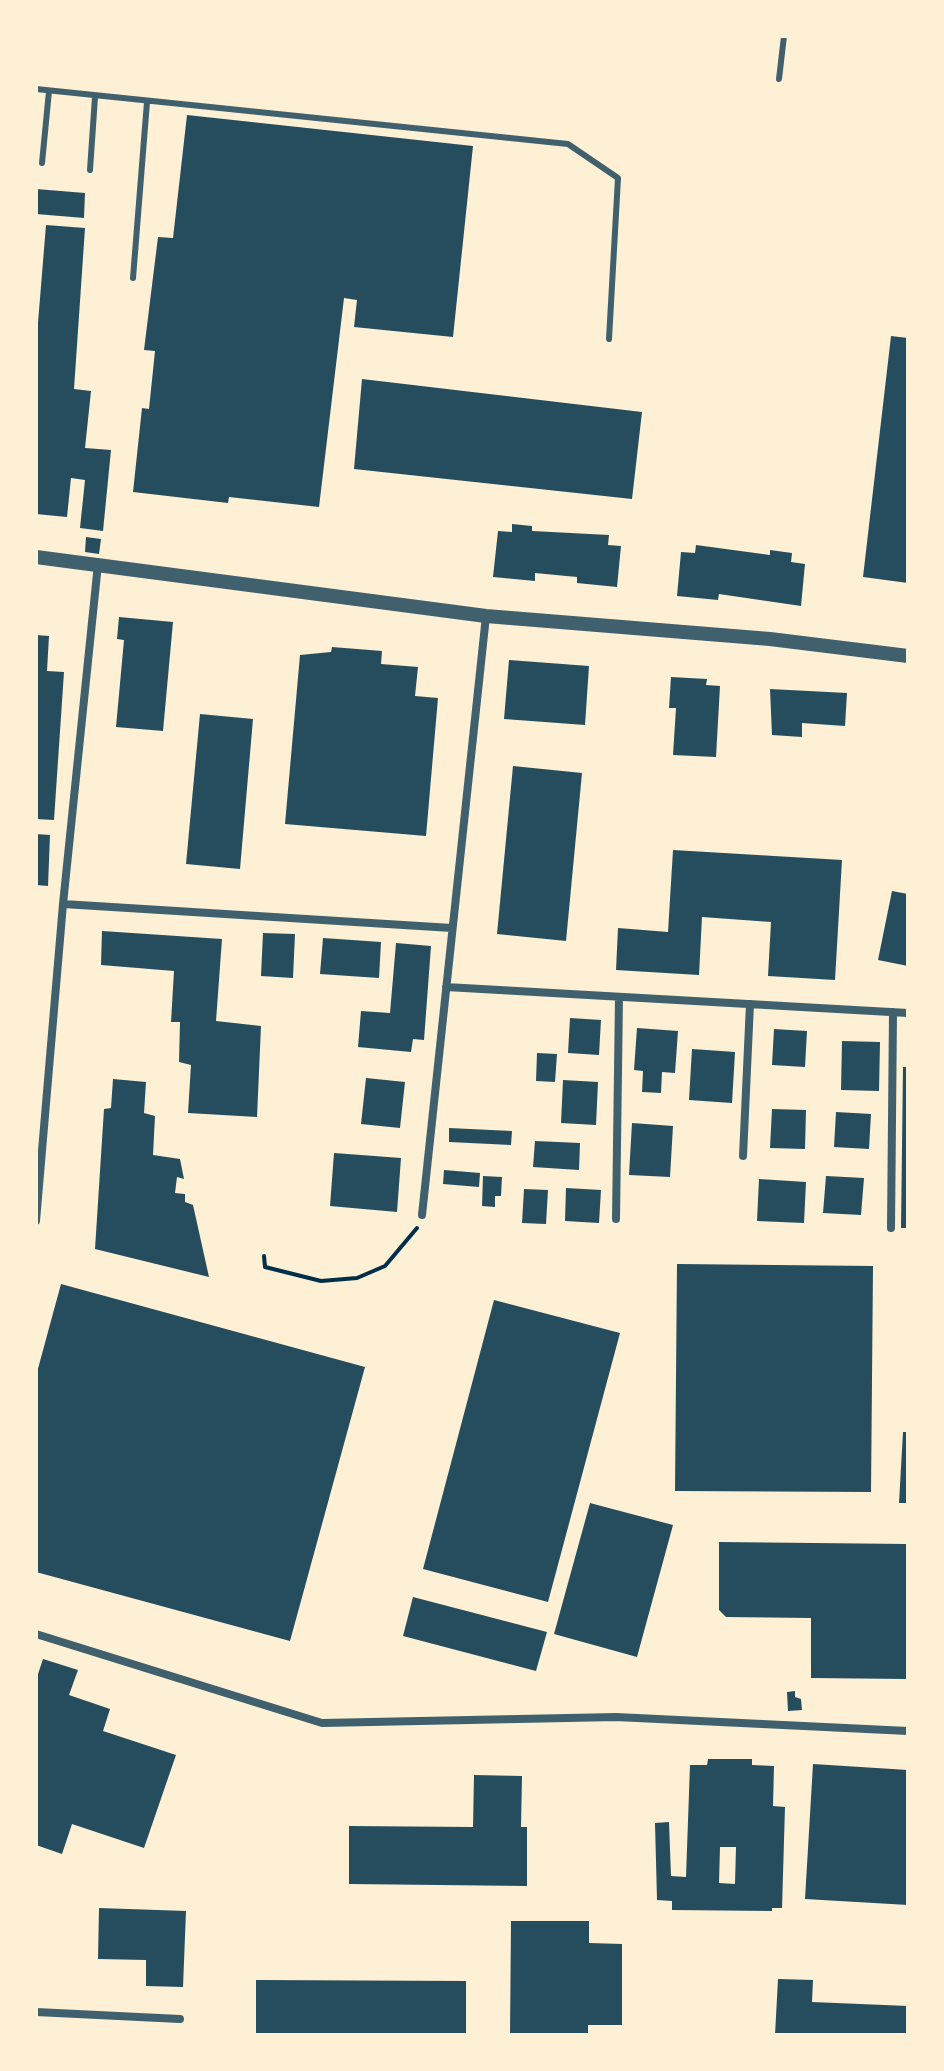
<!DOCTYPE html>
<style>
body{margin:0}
#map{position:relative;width:944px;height:2071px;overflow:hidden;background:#fdf0d5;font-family:Lato,sans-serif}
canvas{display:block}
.frame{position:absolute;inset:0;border:38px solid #fdf0d5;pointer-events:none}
</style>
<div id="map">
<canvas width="944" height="2071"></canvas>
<div class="frame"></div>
</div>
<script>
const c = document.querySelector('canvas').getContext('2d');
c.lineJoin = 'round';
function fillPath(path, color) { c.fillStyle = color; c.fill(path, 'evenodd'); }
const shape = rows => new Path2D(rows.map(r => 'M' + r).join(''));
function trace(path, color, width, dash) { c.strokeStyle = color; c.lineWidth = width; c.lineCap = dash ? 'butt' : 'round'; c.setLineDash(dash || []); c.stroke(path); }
fillPath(shape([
 [187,115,473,146,453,337,354,327,357,300,344,298,319,507,229,497,228,503,133,492,142,408,149,409,155,351,144,350,158,237,173,238],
 [36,189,85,193,84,218,36,214],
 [46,225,85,228,74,389,91,391,85,448,111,450,103,531,80,528,85,480,71,478,67,517,36,514,36,347],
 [891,336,908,338,908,583,863,577],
 [362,379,642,412,632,499,354,469],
 [512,524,532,526,532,531,609,535,608,545,621,546,617,587,577,583,577,577,535,573,535,581,493,577,498,531,512,532],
 [86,537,101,539,99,554,85,552],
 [696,545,770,555,770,550,792,553,791,562,805,564,801,606,719,594,718,600,677,596,681,552,695,553],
 [119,617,173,622,163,731,116,727,124,640,117,639],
 [36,635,49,636,47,671,64,672,54,820,36,819],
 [332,647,382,651,381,664,418,667,415,696,438,698,426,836,285,824,300,655,331,652],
 [509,660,589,666,585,725,504,719],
 [671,677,707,679,706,685,720,686,716,757,673,755,676,708,669,708],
 [770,689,847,693,845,726,802,723,802,737,772,735],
 [200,714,253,719,240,869,186,864],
 [513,766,582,773,566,941,497,934],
 [36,834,50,835,48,886,36,885],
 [673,850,842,860,835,980,768,976,771,922,702,917,699,975,616,970,618,928,668,932],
 [892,891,908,894,908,966,878,960],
 [102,931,222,939,216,1021,261,1026,257,1117,188,1113,191,1065,179,1062,180,1022,171,1022,174,971,101,965],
 [263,933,295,934,293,978,261,976],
 [323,938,381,942,379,978,320,974],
 [396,943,431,946,424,1040,413,1039,411,1052,358,1047,361,1011,390,1013],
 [570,1018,601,1020,599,1055,568,1053],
 [637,1028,678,1031,675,1073,662,1072,661,1093,642,1092,643,1071,634,1070],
 [774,1029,807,1031,805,1067,772,1065],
 [842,1041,880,1042,879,1091,841,1090],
 [692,1049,735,1052,732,1103,689,1100],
 [537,1053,557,1054,555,1082,536,1081],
 [903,1067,908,1067,908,1228,901,1228],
 [366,1078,405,1082,400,1128,361,1124],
 [113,1079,146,1082,144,1113,155,1116,153,1155,180,1159,184,1179,177,1177,175,1193,185,1194,185,1202,193,1205,209,1277,95,1249,104,1109,111,1108],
 [563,1080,598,1082,596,1125,561,1123],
 [772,1109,806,1110,805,1149,770,1148],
 [836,1112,871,1114,869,1149,834,1147],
 [632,1123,673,1126,670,1177,629,1175],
 [449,1128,512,1131,511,1145,449,1142],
 [535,1141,580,1143,579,1170,533,1167],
 [334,1153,401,1158,397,1212,330,1206],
 [444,1170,480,1173,479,1187,443,1184],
 [483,1176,502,1177,501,1196,495,1196,495,1207,482,1206],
 [826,1176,864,1178,861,1215,823,1213],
 [759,1179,806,1182,804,1223,757,1221],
 [566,1188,601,1190,599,1223,565,1221],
 [524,1189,548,1190,546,1224,522,1223],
 [677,1264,873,1266,871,1492,675,1491],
 [61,1284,365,1367,290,1641,36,1572,36,1376],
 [494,1300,620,1333,548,1602,423,1569],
 [903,1432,908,1432,908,1503,899,1503],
 [590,1503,673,1525,637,1657,554,1634],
 [719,1542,907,1544,906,1679,811,1678,811,1618,726,1617,719,1610],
 [413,1597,547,1632,536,1671,403,1636],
 [43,1659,78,1670,69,1695,110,1709,103,1731,176,1755,144,1848,72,1824,62,1854,36,1845,36,1680],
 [795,1691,795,1697,801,1699,802,1710,788,1711,787,1692],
 [708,1759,752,1759,752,1765,774,1766,773,1806,785,1807,782,1908,772,1908,772,1911,672,1910,672,1901,657,1900,655,1823,669,1822,671,1876,686,1877,690,1765,707,1765],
 [720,1847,736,1847,735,1884,719,1883],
 [813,1764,908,1770,908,1905,805,1899],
 [474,1775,522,1776,521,1827,527,1827,527,1886,349,1884,349,1826,473,1827],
 [99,1908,186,1911,183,1987,146,1986,146,1960,98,1959],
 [511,1921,589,1921,589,1943,622,1944,622,2025,588,2025,588,2035,510,2035],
 [778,1979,813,1980,812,2002,908,2006,908,2035,775,2035],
 [256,1980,466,1981,466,2035,256,2035]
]), '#264d5e');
trace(shape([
 [264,1256,265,1267,321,1281,357,1278,385,1266,417,1228]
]), '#003049', 4);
trace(shape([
 [779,79,784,36],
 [36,89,568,144,618,178,609,339],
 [42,163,49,91],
 [90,170,95,97],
 [133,278,147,102]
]), '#3f606c', 6);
trace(shape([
 [63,904,452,928],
 [446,987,908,1013],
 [743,1156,750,1004],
 [422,1215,486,616],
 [616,1219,619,997],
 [36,1221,63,904,98,564],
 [891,1228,893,1012],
 [36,1634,322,1723,616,1717,908,1731],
 [36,2012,180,2019]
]), '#3f606c', 8);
trace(shape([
 [36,557,486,616,770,639,908,656]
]), '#3f606c', 14);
</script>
